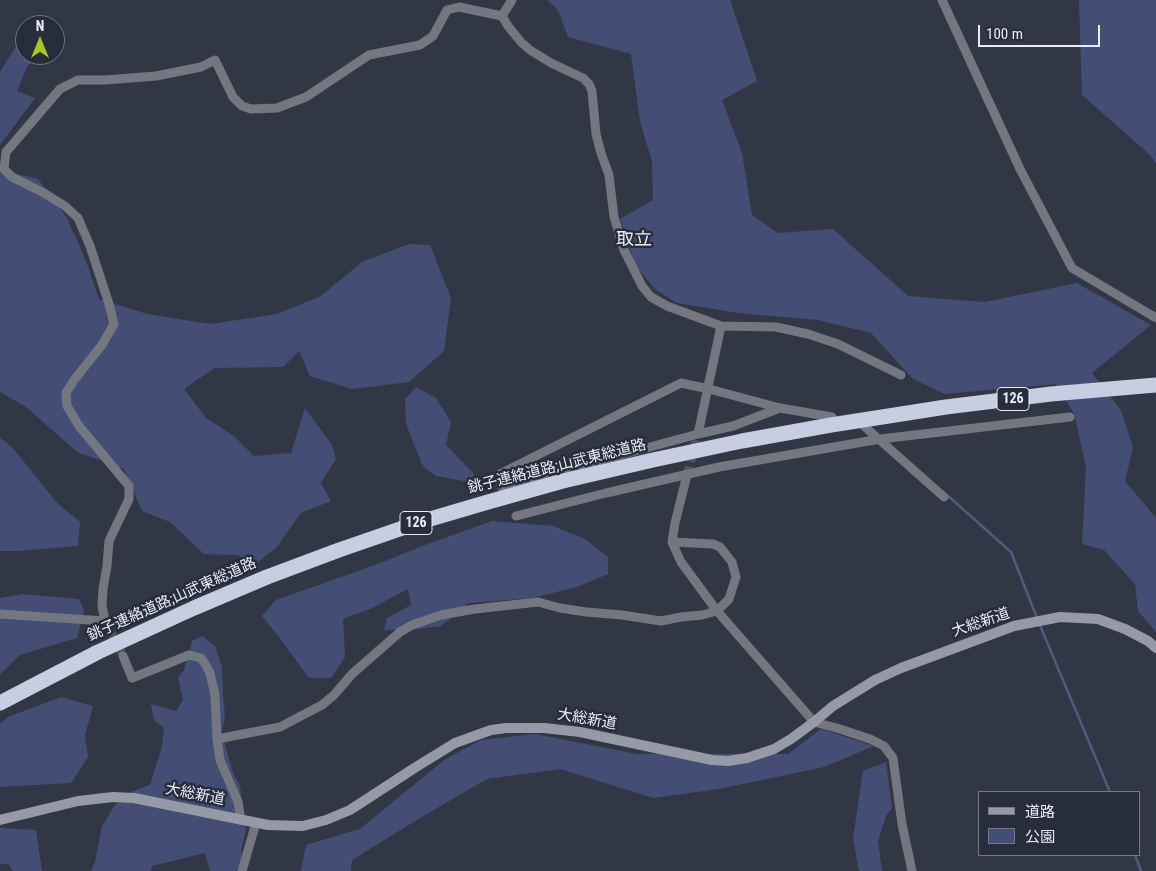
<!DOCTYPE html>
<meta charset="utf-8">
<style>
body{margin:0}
#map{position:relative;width:1156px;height:871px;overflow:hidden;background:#323746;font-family:"Roboto Condensed","Noto Sans JP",sans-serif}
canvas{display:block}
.legend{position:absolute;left:978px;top:791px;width:162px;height:65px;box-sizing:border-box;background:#282d3b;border:1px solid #757986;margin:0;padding:6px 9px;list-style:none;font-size:15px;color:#e9ecf6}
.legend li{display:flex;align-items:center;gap:10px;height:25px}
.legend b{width:25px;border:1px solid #757986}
.north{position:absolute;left:15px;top:15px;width:50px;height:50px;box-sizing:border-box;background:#282d3b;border:1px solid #757986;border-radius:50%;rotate:0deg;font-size:14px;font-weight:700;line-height:20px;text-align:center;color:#e9ecf6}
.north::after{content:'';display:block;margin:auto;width:18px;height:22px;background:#a6c821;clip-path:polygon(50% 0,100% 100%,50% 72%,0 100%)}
.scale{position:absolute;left:978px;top:25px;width:122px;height:22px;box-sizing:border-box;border:2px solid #e9ecf6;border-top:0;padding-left:6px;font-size:15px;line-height:18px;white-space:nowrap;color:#e9ecf6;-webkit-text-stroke:4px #282d3b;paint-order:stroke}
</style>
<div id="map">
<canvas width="1156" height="871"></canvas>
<ul class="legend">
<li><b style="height:6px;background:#969aa6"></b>道路</li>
<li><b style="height:14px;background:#444e75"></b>公園</li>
</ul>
<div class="north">N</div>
<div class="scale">100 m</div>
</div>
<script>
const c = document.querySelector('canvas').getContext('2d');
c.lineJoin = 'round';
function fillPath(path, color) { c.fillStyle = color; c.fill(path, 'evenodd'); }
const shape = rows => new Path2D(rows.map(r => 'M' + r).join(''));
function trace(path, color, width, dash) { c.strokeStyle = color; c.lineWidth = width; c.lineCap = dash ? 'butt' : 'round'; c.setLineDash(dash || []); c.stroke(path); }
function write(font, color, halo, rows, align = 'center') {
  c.font = font + ' "Roboto Condensed","Noto Sans JP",sans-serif'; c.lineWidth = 5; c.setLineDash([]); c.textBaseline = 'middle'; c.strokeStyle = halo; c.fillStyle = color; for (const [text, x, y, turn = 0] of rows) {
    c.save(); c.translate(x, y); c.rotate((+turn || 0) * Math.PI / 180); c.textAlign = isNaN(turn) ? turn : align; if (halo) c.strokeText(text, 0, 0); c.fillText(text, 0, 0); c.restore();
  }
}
fillPath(shape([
 [547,0,730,0,757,81,722,100,742,153,752,215,778,233,833,229,908,296,985,302,1077,283,1151,325,1092,373,1121,410,1133,447,1125,481,1156,518,1156,632,1138,611,1135,584,1104,550,1082,544,1086,467,1074,413,1055,384,945,394,913,379,871,333,818,320,738,313,677,303,655,289,635,265,620,219,653,200,652,162,640,121,631,54,568,37,558,10],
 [1079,0,1156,0,1156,164,1150,155,1082,95],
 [25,37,25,55,38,55,27,67,17,91,35,98,0,145,0,72,20,40],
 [0,170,38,179,67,218,86,261,99,299,147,314,210,324,277,314,321,296,362,262,409,244,430,245,451,298,444,351,409,382,352,389,310,376,299,351,283,367,214,368,184,389,206,418,234,436,254,456,291,453,305,408,332,445,336,459,321,483,331,501,301,513,276,548,254,565,238,555,204,554,170,522,142,511,124,469,77,452,26,407,0,392],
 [416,387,436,398,451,422,446,445,474,474,475,483,436,476,423,467,406,424,405,399],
 [0,438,12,447,57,503,80,522,78,546,19,551,0,551],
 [492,521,553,526,585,539,608,557,608,574,577,587,532,598,469,603,441,626,418,629,384,630,387,618,411,605,408,589,370,609,343,619,345,657,331,678,309,678,279,637,262,616,276,600,378,564,425,545],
 [22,594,79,599,84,610,77,638,20,655,0,674,0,598],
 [202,636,215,646,222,667,223,694,225,715,222,733,233,773,240,786,246,830,241,850,242,863,236,871,210,871,205,853,152,866,151,871,91,871,95,862,102,826,115,805,133,791,150,785,162,747,164,728,154,720,151,704,176,711,183,700,178,678,184,670,192,641],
 [61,697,93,706,85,735,88,757,71,783,0,787,0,724,8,717],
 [821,729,874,746,824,767,719,789,653,798,560,769,487,779,420,818,352,860,351,871,301,871,306,845,360,829,444,760,481,740,535,734,637,754,788,754],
 [886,762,892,808,886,816,878,841,882,871,859,871,853,839,863,771],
 [0,828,36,830,42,871,13,871,8,864,0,864]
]), '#444e75');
trace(shape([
 [947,495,1011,552,1037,618],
 [1039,623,1110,792],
 [1135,855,1141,871]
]), '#535a7f', 2.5);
trace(shape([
 [687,475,698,434],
 [105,621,123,656]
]), '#4d5260', 9, [9, 4.5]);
trace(shape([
 [942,0,1020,169,1072,268,1156,318],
 [502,16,512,0],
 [780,408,733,426,698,434,502,487,498,475,681,383,709,389,780,408,832,417],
 [865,427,944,497],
 [698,434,721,326],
 [687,475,675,523,672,542,681,562,717,611,814,722,840,729,870,739,884,746,893,758,902,824,912,871],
 [516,516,606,493,719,467,880,439,1070,417],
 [0,614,105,621,102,606,103,589,107,566,109,541,129,499,129,486,79,426,67,406,66,393,74,380,102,345,114,324,109,304,90,246,78,218,65,206,44,193,12,177,4,169,6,152,60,89,78,80,105,80,156,76,201,67,215,60,233,97,242,106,251,109,277,108,306,97,369,55,420,45,433,36,447,10,459,7,502,16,508,26,521,42,530,50,551,63,583,78,589,84,592,91,596,134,601,153,609,175,614,217,624,250,642,286,651,297,667,306,721,326,776,327,808,334,838,344,901,375],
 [123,656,132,678,189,655,201,658,204,662,210,673,215,695,217,739,220,760,238,802,241,820],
 [217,739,280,727,322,705,334,695,352,674,400,632,412,625,441,615,475,609,538,602,560,608,586,612,622,615,661,621,681,617,702,615,717,611,729,599,736,577,732,562,720,547,713,544,672,542],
 [242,871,256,823]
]), '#74777f', 9);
trace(shape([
 [0,820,78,801,113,797,134,798,268,825,303,826,326,820,350,810,416,767,455,743,491,730,506,728,544,728,580,732,712,760,728,761,747,758,774,749,791,739,814,722,833,706,875,680,901,668,1014,626,1060,617,1098,619,1125,629,1148,641,1156,648]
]), '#969aa6', 10);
trace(shape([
 [0,703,98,652,194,608,267,577,339,550,420,522,488,502,563,481,653,460,742,441,831,425,946,407,1051,394,1156,385]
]), '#c7cee1', 15);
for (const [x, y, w] of [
 [1013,399,32],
 [416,523,32]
]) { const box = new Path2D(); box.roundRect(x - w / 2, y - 11.5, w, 23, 4); c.fillStyle = '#282d3b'; c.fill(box); trace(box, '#e9ecf6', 1); }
write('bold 14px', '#e9ecf6', null, [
 ["126",1013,399],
 ["126",416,523]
]);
write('15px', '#e9ecf6', '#282d3b', [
 ["銚子連絡道路;山武東総道路",557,467,-14],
 ["銚子連絡道路;山武東総道路",172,600,-24],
 ["大総新道",981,623,-19],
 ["大総新道",587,720,10],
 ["大総新道",195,795,11]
]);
write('18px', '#e9ecf6', '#282d3b', [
 ["取立",634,240]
]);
</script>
